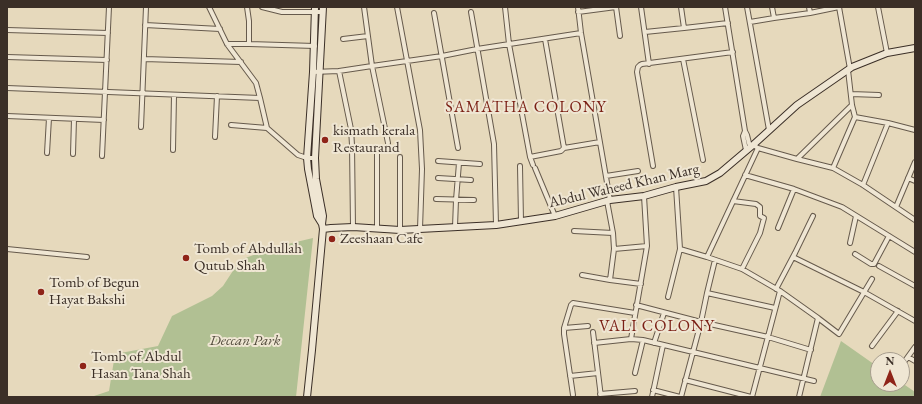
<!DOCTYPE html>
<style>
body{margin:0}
#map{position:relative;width:922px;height:404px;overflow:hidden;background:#e6d9bc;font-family:"EB Garamond",serif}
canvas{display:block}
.frame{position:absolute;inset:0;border:8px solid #3b2f27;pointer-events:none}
.north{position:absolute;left:870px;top:352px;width:40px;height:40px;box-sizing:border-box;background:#efe6d3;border:1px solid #a79d8e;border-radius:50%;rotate:0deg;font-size:11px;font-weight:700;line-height:16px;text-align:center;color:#3b2f27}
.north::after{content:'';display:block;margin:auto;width:14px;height:18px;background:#8f2418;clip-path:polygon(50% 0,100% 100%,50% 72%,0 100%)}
</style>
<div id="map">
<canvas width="922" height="404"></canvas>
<div class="frame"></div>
<div class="north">N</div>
</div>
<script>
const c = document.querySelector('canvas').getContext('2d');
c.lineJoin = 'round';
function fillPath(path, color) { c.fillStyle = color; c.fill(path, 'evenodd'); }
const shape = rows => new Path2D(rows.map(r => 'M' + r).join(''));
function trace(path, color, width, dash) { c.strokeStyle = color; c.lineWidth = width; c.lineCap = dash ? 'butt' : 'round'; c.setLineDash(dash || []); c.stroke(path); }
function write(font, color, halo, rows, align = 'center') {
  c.font = font + ' "EB Garamond",serif'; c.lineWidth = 4; c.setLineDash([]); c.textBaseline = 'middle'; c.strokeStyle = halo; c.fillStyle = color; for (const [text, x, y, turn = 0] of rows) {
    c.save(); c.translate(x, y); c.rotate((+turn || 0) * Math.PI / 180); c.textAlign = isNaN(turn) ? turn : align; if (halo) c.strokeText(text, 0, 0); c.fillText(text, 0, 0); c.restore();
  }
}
fillPath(shape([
 [313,238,296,397,91,397,109,391,115,354,158,346,172,316,212,296,223,286,240,260,275,247],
 [841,341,878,367,878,384,902,383,915,392,915,397,820,397]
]), '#b1c093');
const street = shape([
 [209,7,227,44,256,83,260,98,267,128,298,155,307,158,315,158],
 [262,7,282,12,323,12],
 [364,7,372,66,388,143],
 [397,7,420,130,422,169,420,229],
 [505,7,509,44,530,157,533,165],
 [578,7,581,33,610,200],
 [616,7,620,36],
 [641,7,649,64],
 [725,7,745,131,747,135,750,147],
 [747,7,769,130],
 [772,7,774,18,810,13,809,7],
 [839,7,850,69],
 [878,7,887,53],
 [471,12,494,144,496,225],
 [578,12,616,7],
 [434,13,458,148],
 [810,13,839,7],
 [750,22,774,18],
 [145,25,220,29],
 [684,28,728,23],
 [7,30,108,33],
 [645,32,684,28,681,7],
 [343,39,368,36],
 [545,39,564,148],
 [227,44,249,44,249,21,247,7],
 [249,44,315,46],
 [7,57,107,60],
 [144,59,241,62],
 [683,59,703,160],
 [339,71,351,129,352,145,353,227],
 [313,72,339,71,372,66,442,56,477,49,581,33],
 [7,88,260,98],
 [851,94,879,95],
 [7,116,104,120],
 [855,117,888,123,915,130],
 [231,125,267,128],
 [141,127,146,7],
 [745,131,743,136,746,150],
 [215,137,217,96],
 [753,145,758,148,797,159,833,168,863,185,915,220],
 [173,150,174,95],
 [47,153,49,118],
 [73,154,74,119],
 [102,156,109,7],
 [400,157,400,230],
 [530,157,561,151,564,148,600,142],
 [797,159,852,105],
 [438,161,480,164],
 [520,166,521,221],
 [653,166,637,72,638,67,640,65,642,64,733,52],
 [535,168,555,216],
 [833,168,855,117,852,105,848,70],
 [745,175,794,189,842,207,915,252],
 [606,176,638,171],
 [438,178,471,180],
 [908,178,915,181],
 [863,185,888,123],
 [436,199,474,200],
 [607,201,613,233,614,249,610,280],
 [733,201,756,204,760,207,760,216,764,218,760,233,742,269],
 [896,207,915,162],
 [455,227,456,200,459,163],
 [778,228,794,189],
 [377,229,377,151],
 [574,231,613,233],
 [850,243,856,216],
 [7,249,87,257],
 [614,249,647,246],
 [680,249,707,257,742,269,780,291,818,318,839,334,872,279],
 [855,254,871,264,874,264,889,236],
 [707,257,758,148],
 [793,257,864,292,915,321],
 [879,266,915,286],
 [582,275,610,280,641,284],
 [776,289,795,253,813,216],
 [707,293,775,308],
 [668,297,680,249,676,187],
 [636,305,701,322,768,337,811,350],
 [564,328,588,326],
 [593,332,601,397],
 [631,339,647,246,644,196],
 [594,343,631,339,643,340,814,381],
 [654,343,664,313],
 [872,346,898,311],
 [908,357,915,361],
 [902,365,915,347],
 [635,373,643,340],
 [570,376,598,373],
 [685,380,751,397],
 [653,390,680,397],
 [600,394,635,391],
 [573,395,564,334,564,328,571,305,573,303,635,313],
 [652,397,663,345],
 [681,397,701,322,707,293,715,260],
 [752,397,780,291],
 [799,397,818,318]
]);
const secondary = shape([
 [315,7,313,72,307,158,308,169,317,216,322,224],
 [323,229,331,228,353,227,400,230,496,225,555,216,610,200,644,196,676,187,706,181,720,173,753,145,797,105,852,67,887,53,915,48],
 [307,397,312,350,323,229,322,224,323,216,316,179,315,158,323,7]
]);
trace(street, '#665a4c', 6);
trace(secondary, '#3b2f27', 8);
trace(street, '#efe6d3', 4);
trace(secondary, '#efe6d3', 6);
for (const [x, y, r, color] of [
 [325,140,4,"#8f2418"],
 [332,239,4,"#8f2418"],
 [186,258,4,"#8f2418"],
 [41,292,4,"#8f2418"],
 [83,366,4,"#8f2418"]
]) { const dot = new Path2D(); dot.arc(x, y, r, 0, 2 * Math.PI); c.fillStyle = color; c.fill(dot); trace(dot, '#efe6d3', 1.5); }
write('15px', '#3b2f27', '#efe6d3', [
 ["kismath kerala",333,131],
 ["Restaurand",333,148],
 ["Zeeshaan Cafe",340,239],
 ["Tomb of Abdullah",194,249],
 ["Qutub Shah",194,266],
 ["Tomb of Begun",49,283],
 ["Hayat Bakshi",49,300],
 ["Tomb of Abdul",91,357],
 ["Hasan Tana Shah",91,374]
], 'left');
write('15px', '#3b2f27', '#efe6d3', [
 ["Abdul Waheed Khan Marg",624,186,-13]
]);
write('italic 15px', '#534c3d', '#efe6d3', [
 ["Deccan Park",245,341]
]);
c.letterSpacing = '1px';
write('16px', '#7a1f14', '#efe6d3', [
 ["SAMATHA COLONY",526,108],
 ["VALI COLONY",657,327]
]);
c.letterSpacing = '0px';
</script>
